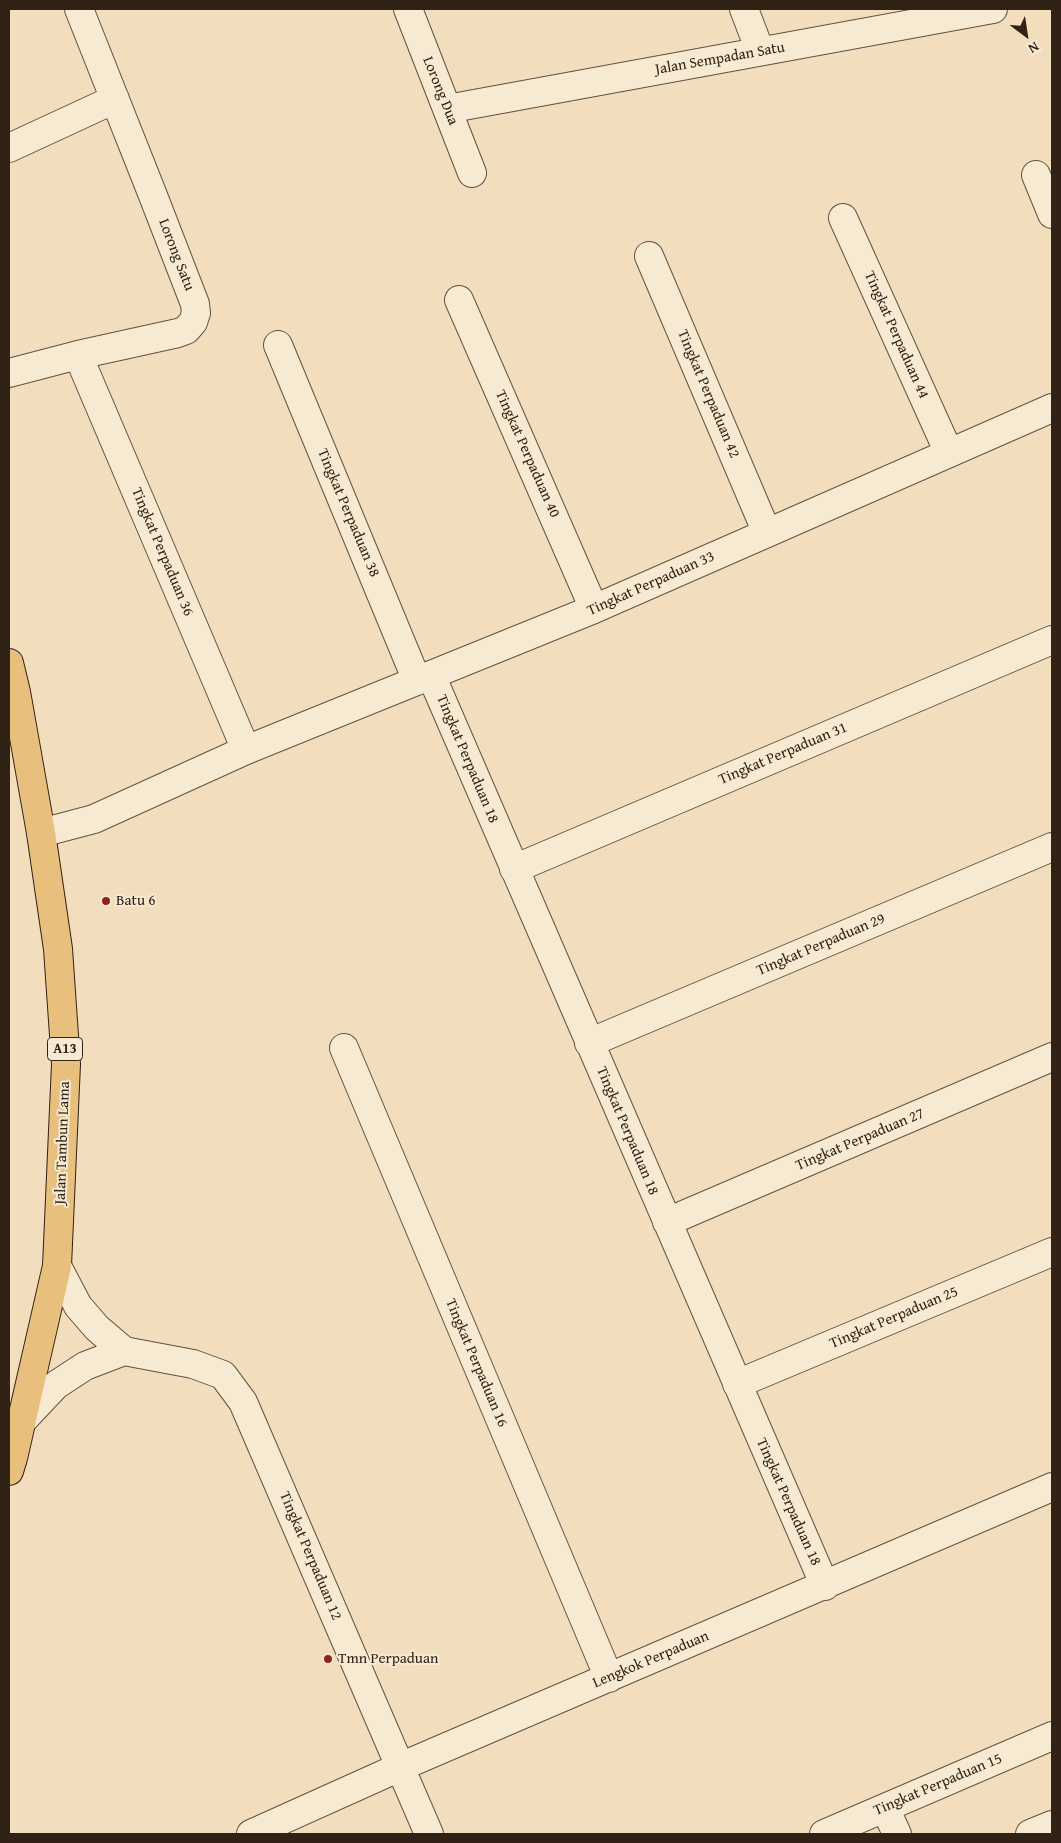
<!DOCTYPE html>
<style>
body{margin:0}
#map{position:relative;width:1061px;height:1843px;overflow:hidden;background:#f2debc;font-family:"Gentium Book Plus",serif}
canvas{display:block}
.frame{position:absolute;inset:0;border:10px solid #312216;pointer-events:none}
.north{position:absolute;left:1001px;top:10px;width:50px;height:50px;-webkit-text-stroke:4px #f7ead3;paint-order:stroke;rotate:149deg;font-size:14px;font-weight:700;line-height:20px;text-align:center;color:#312216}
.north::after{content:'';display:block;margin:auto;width:18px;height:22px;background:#312216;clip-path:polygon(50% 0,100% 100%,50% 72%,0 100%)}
</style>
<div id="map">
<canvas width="1061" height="1843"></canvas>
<div class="frame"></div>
<div class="north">N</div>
</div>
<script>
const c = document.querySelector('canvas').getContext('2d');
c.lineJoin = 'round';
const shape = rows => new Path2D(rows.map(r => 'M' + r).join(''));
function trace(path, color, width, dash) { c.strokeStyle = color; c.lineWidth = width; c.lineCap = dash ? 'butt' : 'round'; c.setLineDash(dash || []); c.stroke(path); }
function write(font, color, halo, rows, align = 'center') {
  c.font = font + ' "Gentium Book Plus",serif'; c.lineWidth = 4; c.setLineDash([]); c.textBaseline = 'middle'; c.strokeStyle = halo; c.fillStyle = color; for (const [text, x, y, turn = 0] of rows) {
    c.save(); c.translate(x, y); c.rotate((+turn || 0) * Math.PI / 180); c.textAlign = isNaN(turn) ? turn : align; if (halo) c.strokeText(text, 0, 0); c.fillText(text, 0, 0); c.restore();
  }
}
const minor = shape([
 [408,9,472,173],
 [744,9,760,51],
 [447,109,993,9],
 [9,148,115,99],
 [1036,175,1052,214],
 [843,218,949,453],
 [649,256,767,533],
 [459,300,594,609],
 [278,345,417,681],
 [78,355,246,750],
 [9,373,78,355,178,333,186,330,193,322,196,313,195,304,152,193,79,9],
 [431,675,825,1586],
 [41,833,94,819,246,750,594,609,1052,408],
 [514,869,1052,640],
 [589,1043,1052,847],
 [344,1048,609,1678],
 [667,1222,1052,1057],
 [57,1266,78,1306,97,1328,124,1351,193,1364,223,1375,243,1402,429,1834],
 [737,1384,1052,1252],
 [22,1421,56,1385,85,1366,124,1351],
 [885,1808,897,1834],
 [251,1834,400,1767,1052,1487],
 [824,1834,1052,1736],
 [1030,1834,1052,1825]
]);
const major = shape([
 [9,663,16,692,41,833,58,949,66,1064,57,1266,13,1458,9,1471]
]);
trace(minor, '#615140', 30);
trace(major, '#312216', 30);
trace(minor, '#f7ead3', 28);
trace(major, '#e9bf7e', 28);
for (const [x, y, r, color] of [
 [106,901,5,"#8f2418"],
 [328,1659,5,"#8f2418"]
]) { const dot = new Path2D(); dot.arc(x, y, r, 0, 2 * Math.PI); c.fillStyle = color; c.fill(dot); trace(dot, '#f7ead3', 2); }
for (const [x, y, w] of [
 [65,1049,35]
]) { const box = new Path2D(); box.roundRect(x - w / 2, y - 11.5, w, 23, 4); c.fillStyle = '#f7ead3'; c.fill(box); trace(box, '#312216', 1); }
write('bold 14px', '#312216', null, [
 ["A13",65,1049]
]);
write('15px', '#312216', '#f7ead3', [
 ["Jalan Sempadan Satu",720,59,-10],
 ["Lorong Dua",440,91,68],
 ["Lorong Satu",176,255,69],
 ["Tingkat Perpaduan 44",896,335,66],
 ["Tingkat Perpaduan 42",708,394,67],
 ["Tingkat Perpaduan 40",527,454,66],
 ["Tingkat Perpaduan 38",348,513,67],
 ["Tingkat Perpaduan 36",162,552,67],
 ["Tingkat Perpaduan 33",651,584,-24],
 ["Tingkat Perpaduan 31",783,754,-23],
 ["Tingkat Perpaduan 18",467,759,67],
 ["Tingkat Perpaduan 29",821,945,-23],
 ["Tingkat Perpaduan 18",627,1131,67],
 ["Tingkat Perpaduan 27",860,1140,-23],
 ["Jalan Tambun Lama",63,1143,-88],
 ["Tingkat Perpaduan 25",894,1318,-23],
 ["Tingkat Perpaduan 16",476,1363,67],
 ["Tingkat Perpaduan 18",788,1502,66],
 ["Tingkat Perpaduan 12",310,1556,67],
 ["Lengkok Perpaduan",651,1660,-23],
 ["Tingkat Perpaduan 15",938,1785,-23]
]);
write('15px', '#312216', '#f7ead3', [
 ["Batu 6",116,901],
 ["Tmn Perpaduan",338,1659]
], 'left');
</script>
